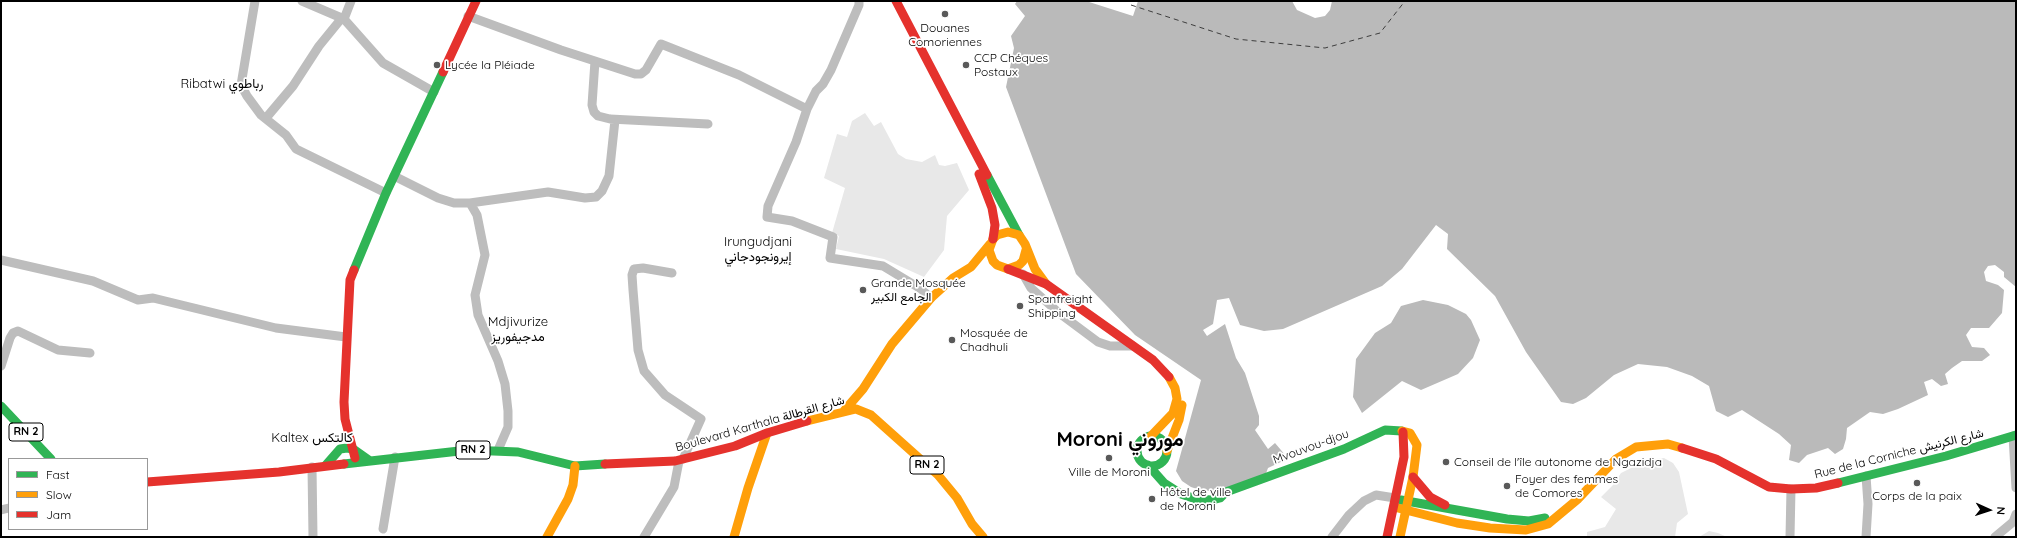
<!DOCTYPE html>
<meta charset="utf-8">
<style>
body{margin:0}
#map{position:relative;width:2017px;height:538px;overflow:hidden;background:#fff;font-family:Quicksand,sans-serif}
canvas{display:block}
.frame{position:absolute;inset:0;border:2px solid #000;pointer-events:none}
.legend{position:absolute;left:8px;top:458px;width:140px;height:72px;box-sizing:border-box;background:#fff;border:1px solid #999;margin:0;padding:5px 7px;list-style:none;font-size:12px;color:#000}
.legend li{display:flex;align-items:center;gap:8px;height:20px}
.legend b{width:20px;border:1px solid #999}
.north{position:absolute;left:1969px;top:490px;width:40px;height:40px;-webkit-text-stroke:3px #fff;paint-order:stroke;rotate:93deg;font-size:11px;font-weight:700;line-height:16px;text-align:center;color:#000}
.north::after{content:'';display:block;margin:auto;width:14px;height:18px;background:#000;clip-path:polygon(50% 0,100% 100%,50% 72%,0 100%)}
</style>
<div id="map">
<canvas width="2017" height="538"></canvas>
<div class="frame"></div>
<ul class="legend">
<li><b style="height:5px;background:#30b455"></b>Fast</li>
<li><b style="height:5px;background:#ff9f0a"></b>Slow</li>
<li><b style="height:5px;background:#e5322d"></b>Jam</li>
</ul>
<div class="north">N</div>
</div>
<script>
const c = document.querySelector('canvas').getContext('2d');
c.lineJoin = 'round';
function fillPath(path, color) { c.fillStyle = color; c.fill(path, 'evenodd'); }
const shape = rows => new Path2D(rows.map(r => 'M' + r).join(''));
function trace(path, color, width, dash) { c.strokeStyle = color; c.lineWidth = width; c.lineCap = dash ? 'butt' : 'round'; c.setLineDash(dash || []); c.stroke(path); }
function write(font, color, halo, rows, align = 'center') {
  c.font = font + ' Quicksand,Vazirmatn,sans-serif'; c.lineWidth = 3.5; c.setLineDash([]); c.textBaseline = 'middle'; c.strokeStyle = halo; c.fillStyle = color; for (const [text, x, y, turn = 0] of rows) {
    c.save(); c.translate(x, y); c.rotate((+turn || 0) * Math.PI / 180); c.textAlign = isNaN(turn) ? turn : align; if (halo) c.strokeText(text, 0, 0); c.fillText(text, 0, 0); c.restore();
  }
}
fillPath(shape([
 [865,113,874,126,881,122,898,154,906,159,922,162,935,155,939,165,945,166,957,163,969,190,947,216,944,250,924,277,884,259,836,249,839,236,832,233,845,188,824,178,837,134,847,137,852,121],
 [1664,458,1673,463,1679,472,1688,514,1677,523,1675,537,1587,537,1587,532,1605,527,1616,509,1601,497,1613,485,1621,473,1647,460],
 [1709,531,1718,533,1727,537,1699,537]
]), '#e8e8e8');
fillPath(shape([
 [1017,1,1086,1,1133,16,1138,1,1292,1,1297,10,1315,18,1325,16,1330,10,1332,1,2016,1,2016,287,2004,277,2004,272,1995,265,1988,266,1984,272,1986,281,1998,285,2004,290,2002,313,1989,328,1971,328,1966,335,1972,347,1984,348,1990,355,1982,361,1962,361,1952,368,1945,374,1948,384,1941,386,1932,379,1924,382,1928,395,1898,409,1883,414,1870,412,1847,428,1846,439,1843,449,1835,454,1828,448,1807,455,1799,463,1789,460,1791,445,1779,434,1742,410,1728,417,1716,411,1709,386,1692,376,1667,367,1638,364,1614,375,1586,398,1573,404,1561,402,1526,352,1495,296,1447,249,1448,234,1436,225,1402,269,1382,286,1283,329,1264,331,1240,325,1229,298,1217,300,1213,324,1203,330,1207,336,1225,324,1236,358,1245,373,1259,416,1259,425,1255,430,1268,449,1275,443,1286,456,1285,460,1268,468,1265,476,1217,491,1203,491,1191,487,1182,481,1176,471,1201,380,1135,335,1076,274,1006,87,1014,48,1011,36,1025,16,1015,4],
 [1423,300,1448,305,1466,314,1471,320,1480,340,1473,358,1458,374,1421,390,1402,381,1362,413,1353,397,1356,359,1375,333,1391,323,1401,306]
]), '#bababa');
trace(shape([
 [1131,5,1236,39,1325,48,1380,33,1405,1]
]), '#3e3e3e', 1, [5, 4]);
trace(shape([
 [255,1,241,85,247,96,261,115,286,135,296,149,386,193],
 [302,1,344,19,383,63,434,92],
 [859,1,859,5,831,70,823,84,816,91,807,109,796,142,768,206,767,217,792,221,833,237,830,258,883,266,921,289,931,298],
 [468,16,561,50,635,74,641,74,646,70,661,44,739,75,807,109],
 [344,19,351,1],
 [595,61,592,105,594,112,598,116,610,119,708,124],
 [266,118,293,86,319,46,341,19],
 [394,176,438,198,454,203,470,203,548,192,585,198,596,197,602,191,609,176,615,120],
 [470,203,477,215,485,255,475,295,478,315,498,361,505,384,508,411,508,427,498,450],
 [1,260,93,281,138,300,153,298,276,328,346,337],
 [672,273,643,268,634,269,632,275,633,290,638,350,644,371,665,395,701,419,683,459],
 [1023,274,1031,288,1059,313,1098,342,1110,346,1133,346],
 [1,366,10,338,13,333,18,331,58,350,90,353],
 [2013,436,2016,488],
 [312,467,313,537],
 [1,510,9,508],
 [383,529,395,457],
 [644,537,674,487,679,461],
 [1332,537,1349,515,1364,501,1376,495,1395,498],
 [1790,537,1791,489],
 [1866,537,1868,504,1866,476],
 [1995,537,2013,522,2016,514]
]), '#bdbdbd', 9);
trace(shape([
 [987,175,1019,235],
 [354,270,386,193,443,72],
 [1,406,51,459],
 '1137 451a15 15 0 1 1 30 0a15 15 0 1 1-30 0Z',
 [344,464,468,450,518,452,575,466,605,464],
 [326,465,340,449,347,448,353,449,370,461],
 [1148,465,1164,483,1181,494,1196,499,1212,500,1220,498,1226,492,1344,449,1385,430,1402,431],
 [1838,483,1946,456,2016,435],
 [1401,500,1507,519,1529,521,1545,518]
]), '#30b455', 9);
trace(shape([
 [1026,250,1023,261,1019,265,1008,269,997,265,993,261,989,250,993,239,997,235,1008,232,1019,235,1025,244,1035,269,1046,284],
 [844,411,863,389,892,344,931,298,953,278,971,267,990,244],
 [807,421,856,409,871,415,938,475,957,498,972,524,983,537],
 [1150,437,1173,413,1177,399,1175,388,1169,377],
 [1167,451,1179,420,1182,405],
 [1394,507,1457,523,1490,528,1526,530,1548,524,1578,499,1616,459,1636,447,1668,444,1682,448],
 [547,537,568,499,573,485,575,466],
 [734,537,748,488,767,433],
 [1400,537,1413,477,1417,445,1410,433,1402,431]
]), '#ff9f0a', 9);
trace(shape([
 [896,1,987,175],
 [443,72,476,1],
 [979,174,992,208,995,225,993,239],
 [1008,269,1046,284,1153,360,1169,377],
 [354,270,350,280,344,402,345,419,355,458],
 [1682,448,1716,459,1769,487,1791,489,1816,488,1838,483],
 [605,464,675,461,735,446,767,433,807,421],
 [1413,477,1430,497,1445,505],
 [147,482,279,472,344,464],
 [1387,537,1404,457,1403,432]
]), '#e5322d', 9);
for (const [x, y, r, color] of [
 [945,14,4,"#595959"],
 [437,65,4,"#595959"],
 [966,65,4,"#595959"],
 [863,290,4,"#595959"],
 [1020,306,4,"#595959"],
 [952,340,4,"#595959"],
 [1109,458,4,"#595959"],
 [1446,462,4,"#595959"],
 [1917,483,4,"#595959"],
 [1507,486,4,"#595959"],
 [1152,499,4,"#595959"]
]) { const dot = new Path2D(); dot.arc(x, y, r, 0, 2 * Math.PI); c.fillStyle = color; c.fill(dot); trace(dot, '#fff', 1.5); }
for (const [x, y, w] of [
 [26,432,34],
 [473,450,34],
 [927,465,34]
]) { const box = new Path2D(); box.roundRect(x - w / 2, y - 9, w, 18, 3); c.fillStyle = '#fff'; c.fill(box); trace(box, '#000', 1); }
write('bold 11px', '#000', null, [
 ["RN 2",26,432],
 ["RN 2",473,450],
 ["RN 2",927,465]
]);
write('12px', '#000', '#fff', [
 ["Douanes",945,28,"center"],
 ["Comoriennes",945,42,"center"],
 ["CCP Chéques",974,58],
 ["Postaux",974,72],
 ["Lycée la Pléiade",445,65],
 ["Grande Mosquée",871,283],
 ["الجامع الكبير",871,297],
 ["Spanfreight",1028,299],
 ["Shipping",1028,313],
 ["Mosquée de",960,333],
 ["Chadhuli",960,347],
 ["Conseil de l'île autonome de Ngazidja",1454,462],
 ["Ville de Moroni",1109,472,"center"],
 ["Foyer des femmes",1515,479],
 ["de Comores",1515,493],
 ["Hôtel de ville",1160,492],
 ["de Moroni",1160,506],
 ["Corps de la paix",1917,496,"center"]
], 'left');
write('12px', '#000', '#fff', [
 ["Boulevard Karthala شارع القرطالة",760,424,-16],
 ["Mvouvou-djou",1311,447,-20],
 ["Rue de la Corniche شارع الكرنيش",1899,454,-14]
]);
write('13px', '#000', '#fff', [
 ["Ribatwi رباطوي",222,84],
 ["Irungudjani",758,242],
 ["إيرونجودجاني",758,257],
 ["Mdjivurize",518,322],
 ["مدجيفوريز",518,337],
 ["Kaltex كالتكس",312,438]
]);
write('bold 20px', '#000', '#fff', [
 ["Moroni موروني",1120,440]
]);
</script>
